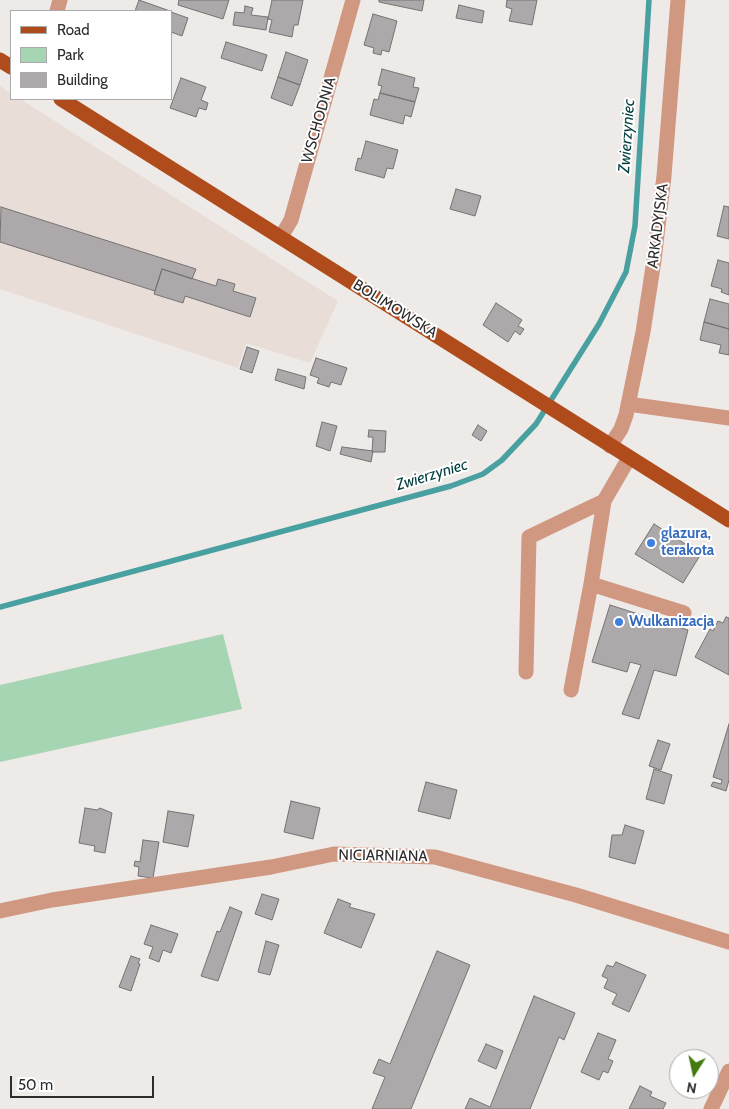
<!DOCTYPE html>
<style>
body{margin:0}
#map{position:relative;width:729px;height:1109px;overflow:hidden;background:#eeeae8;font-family:Cabin,sans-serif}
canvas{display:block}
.legend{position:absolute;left:10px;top:10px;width:162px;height:90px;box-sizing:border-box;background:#fff;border:1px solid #ababab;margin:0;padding:6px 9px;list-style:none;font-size:15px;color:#2e2c2c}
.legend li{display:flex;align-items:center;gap:10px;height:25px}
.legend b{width:25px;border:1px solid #ababab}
.north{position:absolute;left:669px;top:1049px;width:50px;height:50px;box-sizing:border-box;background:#fff;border:1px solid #ababab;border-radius:50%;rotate:190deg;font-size:14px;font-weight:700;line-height:20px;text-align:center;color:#2e2c2c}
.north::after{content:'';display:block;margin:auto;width:18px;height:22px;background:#447b10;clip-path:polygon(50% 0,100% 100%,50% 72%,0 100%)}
.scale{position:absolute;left:10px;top:1076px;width:144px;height:22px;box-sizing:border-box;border:2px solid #2e2c2c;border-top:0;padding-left:6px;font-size:15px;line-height:18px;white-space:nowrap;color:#2e2c2c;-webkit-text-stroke:4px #fff;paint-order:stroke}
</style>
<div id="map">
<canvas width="729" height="1109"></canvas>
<ul class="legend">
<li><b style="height:6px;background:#b04c1b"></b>Road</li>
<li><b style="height:14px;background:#a6d5b3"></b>Park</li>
<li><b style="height:14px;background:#ada9ab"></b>Building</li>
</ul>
<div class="north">N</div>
<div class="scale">50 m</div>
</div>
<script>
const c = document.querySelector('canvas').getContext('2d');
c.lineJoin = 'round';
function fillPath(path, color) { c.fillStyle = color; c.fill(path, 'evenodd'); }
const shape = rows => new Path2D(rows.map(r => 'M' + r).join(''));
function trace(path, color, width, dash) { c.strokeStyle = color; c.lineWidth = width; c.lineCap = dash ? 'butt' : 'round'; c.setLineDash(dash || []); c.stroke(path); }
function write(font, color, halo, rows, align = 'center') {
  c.font = font + ' Cabin,sans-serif'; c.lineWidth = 4; c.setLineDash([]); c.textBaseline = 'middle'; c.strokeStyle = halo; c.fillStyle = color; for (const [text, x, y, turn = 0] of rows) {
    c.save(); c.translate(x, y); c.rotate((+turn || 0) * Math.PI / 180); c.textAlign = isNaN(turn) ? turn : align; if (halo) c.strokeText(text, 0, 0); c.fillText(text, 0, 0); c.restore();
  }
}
fillPath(shape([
 [0,86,11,93,11,99,20,99,338,301,310,363,246,343,238,368,0,289]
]), '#e9ddd8');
fillPath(shape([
 [223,634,242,709,0,762,0,685]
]), '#a6d5b3');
trace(shape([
 [0,607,451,486,483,474,502,460,536,424,599,324,626,272,635,226,649,0]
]), '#49a0a1', 5.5);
const building = shape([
 [139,0,170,11,135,11,139,0],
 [179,0,229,0,223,19,178,5,179,0],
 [272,0,303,0,298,25,294,25,292,37,269,32,272,20,268,19,272,0],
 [379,0,424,0,422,11,379,2,379,0],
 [507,0,537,0,532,25,509,21,512,9,506,7,507,0],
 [459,5,484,11,482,23,456,18,459,5],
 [245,6,253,8,251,15,268,17,266,30,233,25,235,12,244,13,245,6],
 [171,12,188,18,182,36,171,32,171,12],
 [373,14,397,21,389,52,382,50,381,55,373,53,374,48,364,45,373,14],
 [226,42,267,55,262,71,221,58,226,42],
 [286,52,308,60,300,85,278,77,286,52],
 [382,69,415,78,413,87,419,88,415,102,380,93,382,86,378,85,382,69],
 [278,77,300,85,292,106,271,98,278,77],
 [181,78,206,87,201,100,208,103,206,110,199,108,196,117,170,108,181,78],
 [380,93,415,102,411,117,405,115,403,124,370,115,374,99,378,100,380,93],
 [366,141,398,150,393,169,387,168,384,178,355,170,358,158,361,159,366,141],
 [456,189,481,196,475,216,450,209,456,189],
 [724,206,729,207,729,239,717,236,724,206],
 [1,207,196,269,192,279,162,269,155,291,0,242,1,207],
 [718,260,729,263,729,295,721,292,722,289,711,286,718,260],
 [162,269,216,286,218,279,235,284,233,291,256,298,250,317,185,296,183,303,154,294,162,269],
 [710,299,729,304,729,329,704,322,710,299],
 [496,303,522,320,518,326,524,329,520,335,515,331,508,342,483,325,496,303],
 [704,322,729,329,729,355,719,353,721,345,700,340,704,322],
 [247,347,259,351,252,373,240,369,247,347],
 [316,358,347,368,341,385,331,382,329,387,317,383,319,378,310,375,316,358],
 [278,369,306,377,304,389,275,380,278,369],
 [322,422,337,426,330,451,316,446,322,422],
 [478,425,487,431,481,441,472,435,478,425],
 [369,430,386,431,385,452,372,452,373,437,368,437,369,430],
 [342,447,373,451,371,462,340,454,342,447],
 [654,524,701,554,683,583,635,554,654,524],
 [610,605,688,630,676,676,654,670,639,719,622,714,641,665,630,662,627,672,592,662,610,605],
 [726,617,729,618,729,675,695,657,710,629,713,631,718,621,723,623,726,617],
 [729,724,729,780,726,791,711,786,713,782,721,784,722,780,713,777,729,724],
 [658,740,670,744,661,770,649,766,658,740],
 [654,769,672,775,664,804,646,799,654,769],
 [426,782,457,790,450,819,418,811,426,782],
 [291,801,320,808,313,839,284,832,291,801],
 [85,808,97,810,100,808,112,813,105,853,94,851,95,846,79,843,85,808],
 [168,811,194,815,188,847,163,842,168,811],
 [625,825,644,831,635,864,609,857,612,835,622,835,625,825],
 [143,840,159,842,153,878,138,876,139,867,134,866,135,861,140,862,143,840],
 [262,894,279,899,272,920,255,914,262,894],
 [338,899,351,904,349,907,375,914,361,948,324,933,338,899],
 [230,907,242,912,218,981,201,976,217,931,220,932,230,907],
 [151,925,178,934,171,953,163,950,159,962,149,958,153,947,144,944,151,925],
 [266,941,279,945,270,975,258,972,266,941],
 [437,951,470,965,411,1109,372,1109,385,1077,373,1073,379,1059,390,1064,437,951],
 [131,956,140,959,138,963,140,964,131,991,119,987,131,956],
 [616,962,646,975,629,1012,612,1004,617,994,604,988,608,979,602,976,607,965,613,967,616,962],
 [534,996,575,1013,564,1040,559,1037,530,1109,465,1109,470,1098,490,1107,534,996],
 [598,1033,616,1040,608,1059,613,1061,608,1073,603,1071,599,1080,581,1072,598,1033],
 [486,1044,503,1051,496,1069,478,1061,486,1044],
 [640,1086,652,1092,650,1096,666,1103,663,1109,629,1109,640,1086]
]);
fillPath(building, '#ada9ab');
trace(building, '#757274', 1);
trace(shape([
 [57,11,60,0],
 [281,237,291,220,353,0],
 [628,404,729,418],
 [610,446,621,429,626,415,643,332,654,260,664,176,678,0],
 [591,584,684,613],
 [526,672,529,537,604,501],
 [571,690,591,584,604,501,629,458],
 [0,911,52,900,271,867,334,854,435,857,576,895,729,942],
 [711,1109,729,1071]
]), '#d09881', 15);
trace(shape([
 [0,60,11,67],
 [61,99,729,520]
]), '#b04c1b', 15);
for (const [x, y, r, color] of [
 [651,543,5,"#3f7fe0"],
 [619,622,5,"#3f7fe0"]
]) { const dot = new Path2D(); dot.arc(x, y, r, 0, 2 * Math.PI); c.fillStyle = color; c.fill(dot); trace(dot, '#fff', 2); }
write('15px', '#2e2c2c', '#fff', [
 ["WSCHODNIA",319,120,-74],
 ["ARKADYJSKA",658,226,-83],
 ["BOLIMOWSKA",395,309,32],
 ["NICIARNIANA",383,856,1]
]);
write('bold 15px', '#366cbe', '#fff', [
 ["glazura,",661,534],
 ["terakota",661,551],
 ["Wulkanizacja",629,622]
], 'left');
write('italic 16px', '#023f40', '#fff', [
 ["Zwierzyniec",627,136,-86],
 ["Zwierzyniec",432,475,-17]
]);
</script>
